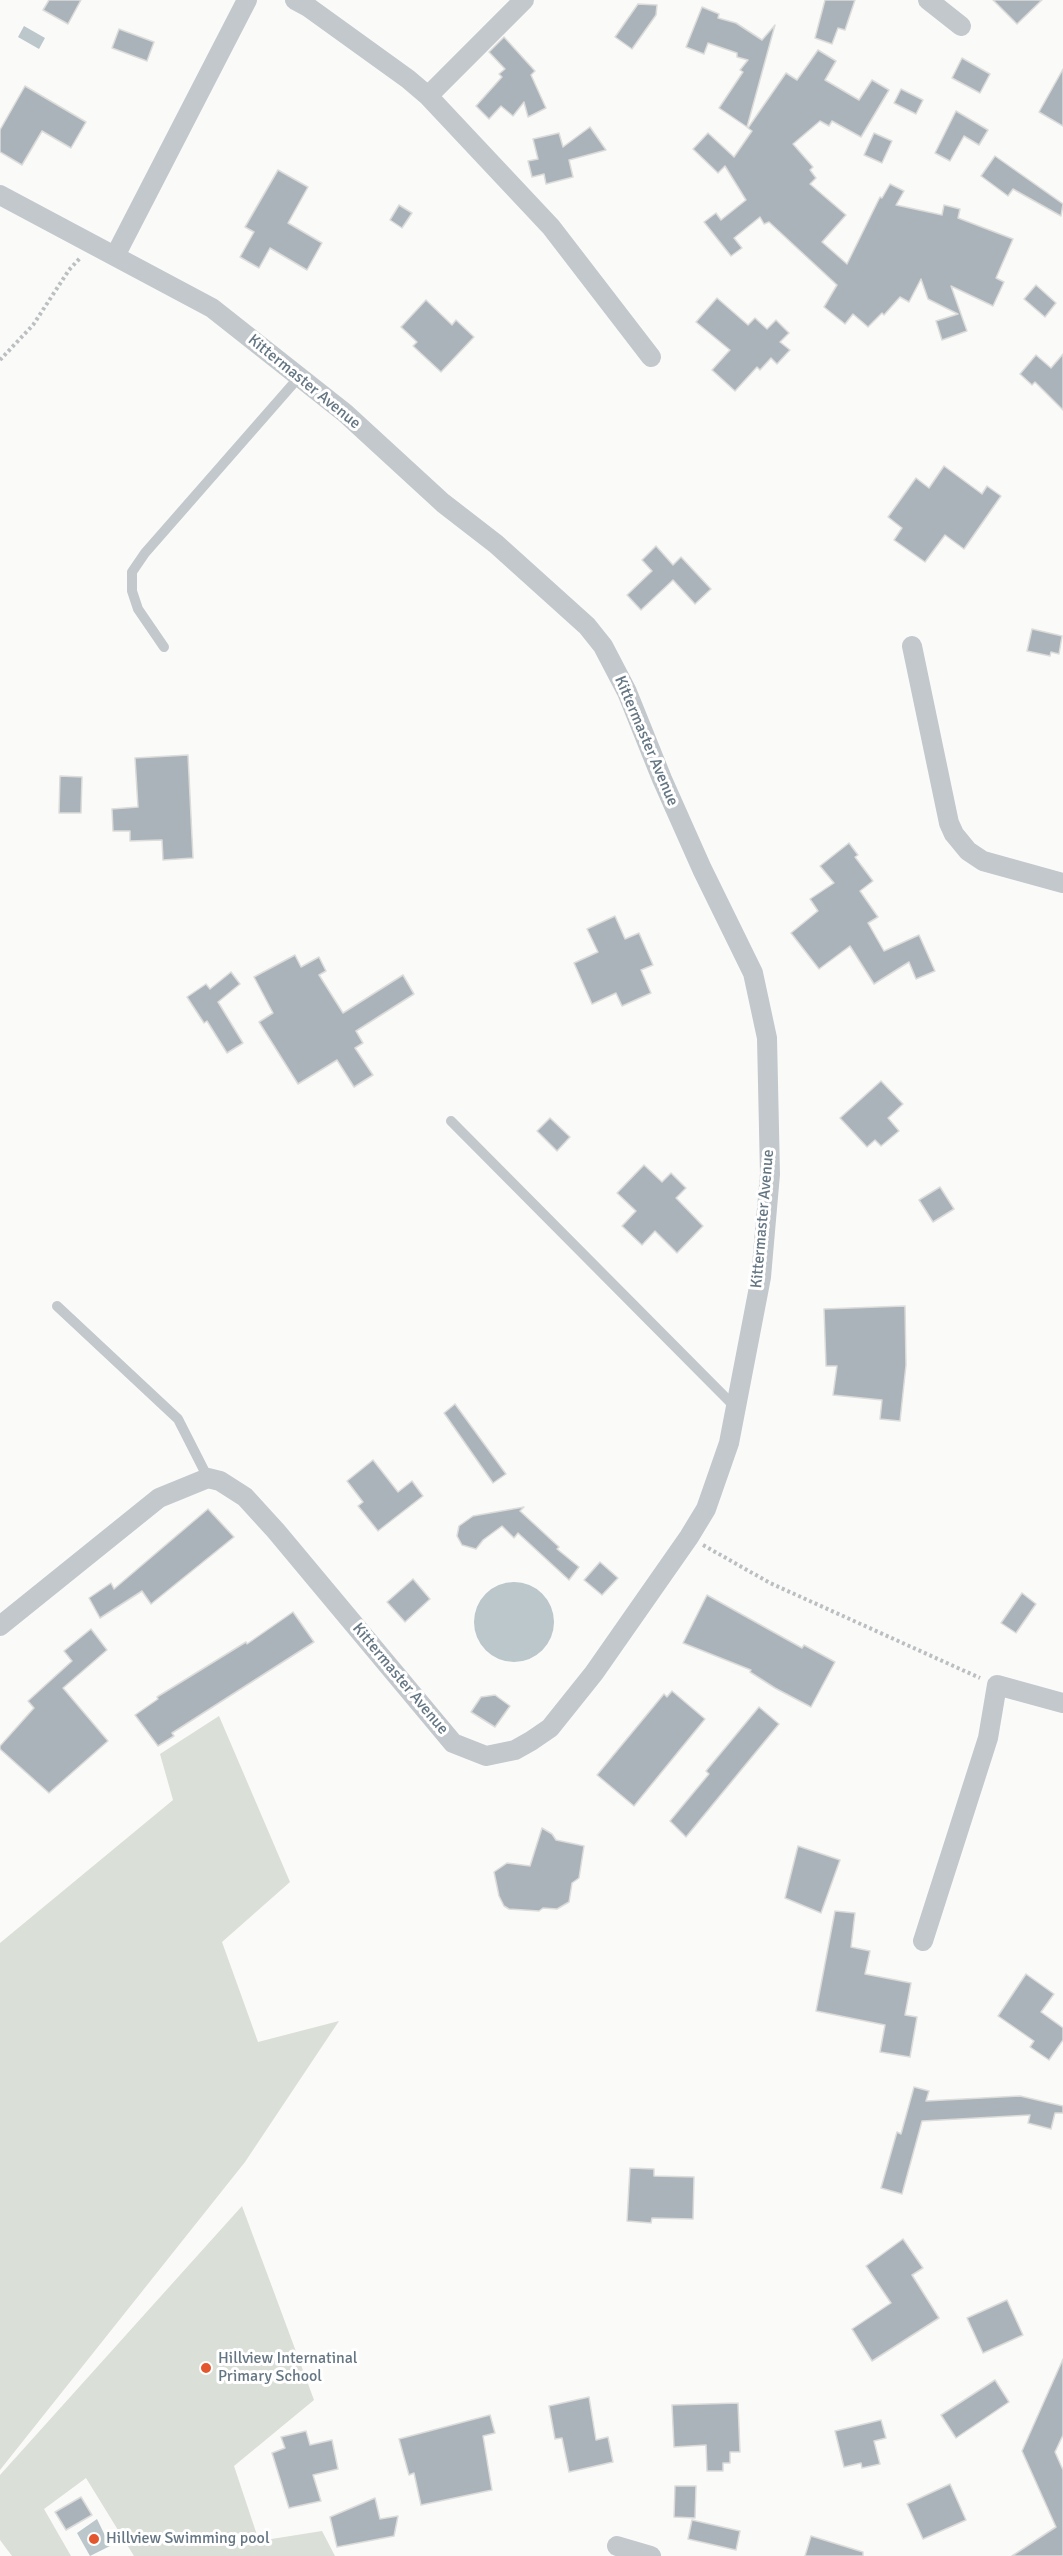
<!DOCTYPE html>
<style>
body{margin:0}
canvas{display:block;background:#fafaf8}
</style>
<canvas width="1063" height="2556"></canvas>
<script>
const c = document.querySelector('canvas').getContext('2d');
c.lineJoin = 'round';
function fillPath(path, color) { c.fillStyle = color; c.fill(path, 'evenodd'); }
const shape = rows => new Path2D(rows.map(r => 'M' + r).join(''));
function trace(path, color, width, dash) { c.strokeStyle = color; c.lineWidth = width; c.lineCap = dash ? 'butt' : 'round'; c.setLineDash(dash || []); c.stroke(path); }
function write(font, color, halo, rows, align = 'center') {
  c.font = font + ' Signika,sans-serif'; c.lineWidth = 6; c.setLineDash([]); c.textBaseline = 'middle'; c.strokeStyle = halo; c.fillStyle = color; for (const [text, x, y, turn = 0] of rows) {
    c.save(); c.translate(x, y); c.rotate((+turn || 0) * Math.PI / 180); c.textAlign = isNaN(turn) ? turn : align; if (halo) c.strokeText(text, 0, 0); c.fillText(text, 0, 0); c.restore();
  }
}
fillPath(shape([
 [219,1716,290,1882,222,1942,258,2042,339,2021,245,2162,0,2470,0,1943,173,1800,160,1754],
 [242,2206,314,2400,234,2466,259,2541,322,2531,335,2556,134,2556,86,2478,44,2509,71,2556,12,2556,0,2540,0,2475]
]), '#dadfd7');
fillPath(shape([
 [24,26,45,38,39,49,18,37],
 '474 1622a40 40 0 1 1 80 0a40 40 0 1 1-80 0Z',
 [97,2519,110,2546,90,2556,77,2533]
]), '#bbc7cb');
const building = shape([
 [49,0,81,0,68,24,43,10,49,0],
 [825,0,855,0,845,30,838,28,832,44,815,38,825,0],
 [993,0,1042,0,1017,24,993,0],
 [638,4,657,5,656,15,632,49,615,37,638,4],
 [702,7,719,14,718,18,736,23,762,40,775,25,747,127,719,108,743,72,740,70,748,60,737,57,737,53,708,43,704,54,686,47,702,7],
 [119,29,154,42,147,61,112,48,119,29],
 [504,37,535,71,531,75,546,108,528,117,524,102,513,116,501,106,489,119,476,106,502,77,499,74,505,69,489,52,504,37],
 [818,50,836,61,825,80,859,100,872,80,889,90,861,137,832,121,829,126,820,121,793,144,813,167,810,170,816,178,810,184,846,215,822,242,847,264,880,197,882,198,890,184,904,191,896,205,942,215,944,205,960,209,958,218,1013,239,996,278,1004,282,993,306,951,286,967,331,942,340,936,321,958,314,928,299,921,279,909,302,900,297,884,315,882,313,868,327,853,314,845,324,824,307,837,285,769,222,764,224,760,217,734,238,742,248,731,256,704,222,716,213,721,220,746,200,725,166,718,173,693,149,708,133,734,157,752,131,748,128,786,73,797,80,818,50],
 [962,58,990,74,980,93,952,78,962,58],
 [1063,69,1063,126,1039,112,1063,69],
 [25,86,86,122,71,148,42,131,22,165,0,152,0,130,25,86],
 [901,89,923,100,916,114,894,103,901,89],
 [956,111,988,130,979,145,964,136,950,161,935,153,956,111],
 [590,127,606,150,569,160,573,177,546,184,544,174,532,177,528,161,538,159,533,139,559,133,563,147,590,127],
 [874,133,892,141,882,163,864,155,874,133],
 [995,156,1063,204,1061,216,1013,189,1008,196,981,176,995,156],
 [278,170,308,187,288,223,322,243,307,270,270,248,259,268,240,257,254,232,245,227,278,170],
 [399,205,412,213,402,228,390,220,399,205],
 [1036,285,1056,303,1045,317,1024,299,1036,285],
 [717,298,748,325,755,318,767,329,776,320,789,333,780,342,790,350,777,364,771,358,760,370,757,367,735,391,712,370,730,350,696,322,717,298],
 [426,300,452,325,456,320,474,337,441,372,413,346,417,342,401,327,426,300],
 [1063,354,1063,410,1035,382,1032,385,1020,374,1036,355,1051,368,1063,354],
 [944,466,982,494,987,486,1001,496,964,549,945,535,925,562,894,540,902,528,888,517,916,478,929,488,944,466],
 [656,546,673,565,681,557,711,589,695,604,673,580,641,610,627,595,652,571,642,560,656,546],
 [1032,629,1062,636,1059,654,1051,652,1050,656,1027,651,1032,629],
 [188,755,193,858,163,860,162,840,130,841,130,831,113,831,112,809,138,807,135,758,188,755],
 [60,776,82,777,81,813,59,813,60,776],
 [849,843,858,855,855,857,873,881,860,891,878,917,868,923,884,951,919,935,935,971,916,979,909,962,874,984,850,946,819,969,791,933,818,911,810,899,834,883,820,866,849,843],
 [615,916,625,939,639,933,653,965,641,970,651,993,622,1006,616,993,592,1004,574,963,598,952,587,929,615,916],
 [295,955,301,967,319,957,326,971,319,975,343,1013,403,975,414,994,356,1031,363,1043,355,1048,373,1075,354,1087,337,1060,298,1084,259,1022,273,1013,254,977,295,955],
 [231,972,240,984,218,1002,243,1043,227,1053,207,1021,204,1023,187,997,206,984,210,989,231,972],
 [881,1081,903,1104,888,1118,899,1131,881,1146,875,1140,867,1147,840,1118,881,1081],
 [550,1118,570,1137,557,1151,537,1131,550,1118],
 [644,1165,662,1182,671,1173,686,1188,676,1198,703,1226,677,1253,655,1231,642,1245,622,1226,636,1211,617,1193,644,1165],
 [940,1187,954,1209,933,1222,919,1200,940,1187],
 [905,1306,906,1365,900,1421,880,1419,882,1400,833,1395,837,1366,826,1366,824,1309,905,1306],
 [455,1404,506,1474,493,1483,444,1413,455,1404],
 [373,1460,398,1492,412,1481,423,1496,378,1531,358,1506,363,1502,347,1481,373,1460],
 [524,1507,520,1511,559,1547,557,1549,579,1567,569,1580,518,1533,514,1538,502,1526,483,1540,476,1549,462,1545,457,1536,459,1526,473,1516,524,1507],
 [208,1509,234,1537,151,1604,142,1591,100,1618,89,1598,111,1583,114,1589,208,1509],
 [600,1562,618,1578,602,1595,584,1580,600,1562],
 [413,1579,430,1599,405,1622,387,1602,413,1579],
 [1022,1593,1036,1604,1016,1633,1001,1623,1022,1593],
 [707,1595,802,1648,804,1645,835,1662,811,1707,775,1688,750,1672,751,1670,683,1643,707,1595],
 [293,1612,314,1642,172,1733,174,1736,158,1746,135,1715,158,1699,157,1697,246,1642,247,1644,293,1612],
 [91,1629,107,1650,63,1688,108,1741,49,1793,0,1749,0,1746,34,1708,28,1701,72,1661,64,1651,91,1629],
 [672,1691,705,1719,634,1806,597,1775,664,1694,667,1697,672,1691],
 [495,1695,510,1706,495,1727,471,1712,481,1697,495,1695],
 [759,1707,779,1724,686,1837,670,1821,709,1774,706,1771,759,1707],
 [542,1828,552,1834,556,1840,584,1846,579,1878,572,1883,569,1902,557,1909,543,1908,539,1911,509,1909,504,1906,499,1896,494,1872,507,1863,530,1866,542,1828],
 [798,1846,840,1860,821,1913,785,1898,798,1846],
 [835,1911,855,1913,851,1947,870,1951,865,1974,911,1983,905,2015,917,2017,910,2057,880,2052,885,2025,816,2011,835,1911],
 [1026,1974,1054,1994,1041,2012,1063,2028,1063,2040,1049,2060,1030,2047,1034,2041,998,2016,1026,1974],
 [914,2087,929,2091,926,2101,1020,2096,1063,2106,1063,2113,1055,2113,1051,2129,1028,2123,1030,2115,922,2121,902,2194,881,2188,897,2132,901,2134,914,2087],
 [630,2168,654,2169,654,2176,694,2177,693,2219,652,2218,651,2223,627,2221,630,2168],
 [903,2239,923,2268,912,2275,939,2318,872,2361,852,2329,891,2303,866,2266,903,2239],
 [1007,2300,1023,2335,983,2353,967,2318,1007,2300],
 [1063,2359,1063,2435,1055,2452,1063,2470,1063,2556,1012,2556,1056,2527,1022,2451,1063,2359],
 [995,2380,1009,2402,956,2438,941,2415,995,2380],
 [589,2397,596,2440,608,2437,613,2462,569,2472,562,2438,555,2439,549,2406,589,2397],
 [738,2403,740,2452,730,2452,730,2463,723,2463,723,2471,707,2471,706,2445,674,2447,672,2405,738,2403],
 [490,2415,495,2433,483,2436,492,2490,421,2505,414,2473,409,2475,399,2439,490,2415],
 [881,2420,886,2438,874,2441,880,2464,862,2468,861,2463,844,2467,835,2431,881,2420],
 [306,2431,310,2445,332,2440,338,2469,313,2475,321,2501,289,2508,272,2453,285,2448,281,2437,306,2431],
 [950,2484,966,2520,923,2539,907,2504,950,2484],
 [675,2486,696,2486,695,2518,674,2517,675,2486],
 [81,2497,92,2515,66,2530,55,2512,81,2497],
 [375,2498,380,2519,398,2516,394,2536,337,2547,330,2517,375,2498],
 [692,2520,740,2531,736,2550,688,2539,692,2520],
 [811,2536,863,2552,863,2556,805,2556,811,2536]
]);
fillPath(building, '#aab3b9');
trace(building, '#dcdcda', 1.5);
trace(shape([
 [0,360,33,325,69,270,80,258],
 [703,1545,770,1583,980,1678]
]), '#bbbfc2', 4, [3, 3]);
trace(shape([
 [164,647,138,609,132,591,132,572,145,553,300,376],
 [451,1121,735,1407],
 [57,1306,178,1419,208,1478]
]), '#c3c8cc', 10);
trace(shape([
 [295,0,308,7,408,79,428,96,551,227,651,357],
 [928,0,961,26],
 [428,96,524,0],
 [0,195,212,308,345,413,443,503,496,544,587,626,603,646,627,692,662,779,702,869,753,973,767,1038,770,1174,761,1277,729,1443,706,1509,689,1537,594,1673,550,1728,531,1741,515,1750,486,1756,453,1743,276,1531,245,1497,220,1481,208,1478,159,1498,0,1626],
 [115,256,247,0],
 [912,646,949,823,954,834,968,851,983,861,1063,883],
 [923,1941,988,1738,997,1685,1063,1703],
 [617,2546,651,2556]
]), '#c3c8cc', 20);
for (const [x, y, r, color] of [
 [206,2368,6,"#e4572e"],
 [94,2539,6,"#e4572e"]
]) { const dot = new Path2D(); dot.arc(x, y, r, 0, 2 * Math.PI); c.fillStyle = color; c.fill(dot); trace(dot, '#fff', 2); }
write('16px', '#657683', '#fff', [
 ["Kittermaster Avenue",304,382,39],
 ["Kittermaster Avenue",646,741,67],
 ["Kittermaster Avenue",763,1219,-85],
 ["Kittermaster Avenue",400,1679,50]
]);
write('16px', '#657683', '#fff', [
 ["Hillview Internatinal",218,2359],
 ["Primary School",218,2377],
 ["Hillview Swimming pool",106,2539]
], 'left');
</script>
